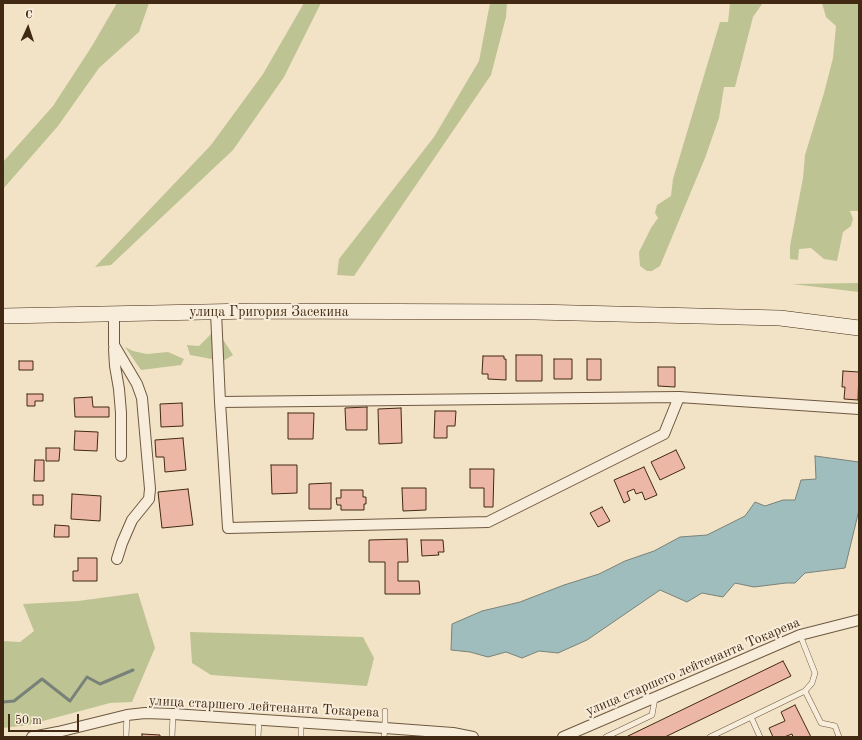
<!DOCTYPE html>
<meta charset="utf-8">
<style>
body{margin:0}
#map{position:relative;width:862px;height:740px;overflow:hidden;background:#f3e3c6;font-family:"Old Standard TT",serif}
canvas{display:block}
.frame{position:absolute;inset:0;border:4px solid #412913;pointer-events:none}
.north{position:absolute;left:8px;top:8px;width:40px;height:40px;-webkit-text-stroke:3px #f7edda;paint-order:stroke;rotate:3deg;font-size:11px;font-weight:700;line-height:16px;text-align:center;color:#412913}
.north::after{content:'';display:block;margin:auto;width:14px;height:18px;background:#412913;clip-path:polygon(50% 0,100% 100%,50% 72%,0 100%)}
.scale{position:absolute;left:8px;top:714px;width:71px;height:18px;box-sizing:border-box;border:2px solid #412913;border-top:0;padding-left:5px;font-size:12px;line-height:14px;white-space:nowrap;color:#412913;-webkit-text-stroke:3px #f7edda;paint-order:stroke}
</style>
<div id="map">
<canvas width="862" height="740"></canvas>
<div class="frame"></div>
<div class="north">С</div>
<div class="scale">50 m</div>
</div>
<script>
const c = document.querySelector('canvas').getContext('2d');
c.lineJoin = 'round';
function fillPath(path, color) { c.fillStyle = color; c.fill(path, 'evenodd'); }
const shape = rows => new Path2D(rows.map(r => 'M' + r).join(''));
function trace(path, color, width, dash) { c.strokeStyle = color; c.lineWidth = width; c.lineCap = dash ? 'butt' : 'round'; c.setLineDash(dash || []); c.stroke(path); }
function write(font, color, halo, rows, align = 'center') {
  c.font = font + ' "Old Standard TT",serif'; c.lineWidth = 4; c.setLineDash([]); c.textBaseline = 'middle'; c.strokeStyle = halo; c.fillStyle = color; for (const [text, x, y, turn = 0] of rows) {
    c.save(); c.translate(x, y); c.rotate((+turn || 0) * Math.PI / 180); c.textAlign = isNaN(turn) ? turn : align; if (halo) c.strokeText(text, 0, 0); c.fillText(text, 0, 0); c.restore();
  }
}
fillPath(shape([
 [117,3,149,3,139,32,99,68,58,126,3,189,3,162,53,106,92,46],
 [304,3,321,3,284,77,233,150,111,265,95,267,211,145,263,74],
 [490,3,507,3,506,17,491,75,354,276,337,275,339,259,434,137,479,61],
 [730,3,762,4,753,17,735,87,724,87,719,118,705,158,660,266,652,271,647,271,640,266,639,252,651,228,658,218,655,213,657,205,671,196,673,179,720,22,728,22],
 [822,3,859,3,859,208,858,211,850,211,853,219,851,226,843,232,837,261,824,259,811,248,799,249,798,260,790,259,790,246,803,178,805,155,824,93,833,58,836,26,826,17],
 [859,283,859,292,792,284],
 [212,333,224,341,233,355,223,361,190,355,187,345,199,346],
 [125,347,133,351,147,354,168,352,184,359,181,365,141,370],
 [138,593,155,648,132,702,110,703,28,725,3,728,3,641,20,642,34,631,23,604,78,601],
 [190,632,363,637,374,658,367,686,211,675,192,663]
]), '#bec393');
const water = shape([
 [815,456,859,462,859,510,845,568,805,573,795,583,786,583,754,587,735,583,723,597,702,593,687,602,660,590,587,640,558,653,539,651,522,658,506,652,488,657,470,652,451,650,452,624,482,611,520,602,564,585,599,574,625,561,654,551,680,537,707,535,745,516,755,502,765,506,783,500,795,500,801,480,816,479,815,456]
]);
fillPath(water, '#9ebdbc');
trace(water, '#798278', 1);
trace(shape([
 [3,702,14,701,42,679,70,701,87,677,100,684,133,670]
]), '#798278', 3);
const building = shape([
 [516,355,542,355,542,381,516,381,516,355],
 [483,356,504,356,504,359,506,359,506,380,488,379,488,374,482,374,483,356],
 [554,359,572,359,572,379,554,379,554,359],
 [587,359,601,359,601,380,587,380,587,359],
 [19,361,33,361,33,370,19,370,19,361],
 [658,367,675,367,675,387,658,386,658,367],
 [843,371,859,372,858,400,844,399,845,387,842,387,843,371],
 [27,394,43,394,43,401,35,401,35,406,27,406,27,394],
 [92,397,93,407,109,407,109,417,75,417,74,398,92,397],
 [182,403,183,426,161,427,160,404,182,403],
 [367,407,367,430,346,430,345,408,367,407],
 [401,408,402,443,379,444,378,409,401,408],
 [435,411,456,411,455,426,447,426,447,438,434,438,435,411],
 [288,413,314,413,313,439,288,439,288,413],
 [75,431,98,432,97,451,74,450,75,431],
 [183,438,186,470,165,472,164,457,156,457,155,440,183,438],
 [46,448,60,448,59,461,46,461,46,448],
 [676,450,685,468,660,480,651,462,676,450],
 [35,460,44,460,44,481,34,481,35,460],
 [271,465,297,465,297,493,272,494,271,465],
 [644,467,657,495,645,500,642,492,636,494,634,489,627,492,630,500,624,503,614,480,644,467],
 [470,469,494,469,493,507,484,507,484,488,470,488,470,469],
 [331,483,331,509,309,509,309,484,331,483],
 [402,488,426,488,426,510,403,511,402,488],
 [188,489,193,525,162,528,158,492,188,489],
 [341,490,363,490,363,497,366,497,366,504,364,504,364,510,341,510,341,505,337,505,336,498,341,498,341,490],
 [72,494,101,496,100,521,71,519,72,494],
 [33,495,43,495,43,505,33,505,33,495],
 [602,507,610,521,598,527,590,513,602,507],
 [55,525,69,526,69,537,54,537,55,525],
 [407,539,408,562,398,562,398,581,419,581,420,594,385,594,385,562,369,562,369,540,407,539],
 [421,540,443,540,444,552,438,552,439,555,422,556,421,540],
 [78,558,97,558,97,581,73,581,73,571,78,571,78,558],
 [783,661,791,676,665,737,626,737,783,661],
 [795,705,811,737,793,737,792,734,784,737,773,737,769,728,785,721,781,712,795,705],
 [142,734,160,735,160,737,142,737,142,734]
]);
fillPath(building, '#ecb7a4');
trace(building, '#412913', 1);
const lane = shape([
 [805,691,821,723,835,726,839,737],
 [751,717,760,737],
 [126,737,127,715],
 [172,737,173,714],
 [258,737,259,719],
 [301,737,301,729],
 [384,737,385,728,385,711],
 [606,737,652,715,655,698],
 [710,737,805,691,812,683,815,673,800,635]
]);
const street = shape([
 [216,312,220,402],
 [114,313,114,345,137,384,142,398,150,489,149,499,132,520,122,543,117,559],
 [114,349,115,366,119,389,121,413,121,456],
 [679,397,664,434,488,522,228,528,220,402,679,397,859,409],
 [32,737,58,732,127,715,145,713,173,714,385,728,453,733,473,737],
 [563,737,800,635,859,620]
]);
const secondary = shape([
 [3,316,253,311,535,312,780,318,859,328]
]);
trace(lane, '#6e5840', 6);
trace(street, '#6e5840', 12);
trace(secondary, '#412913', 16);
trace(lane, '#f7edda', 5);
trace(street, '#f7edda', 10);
trace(secondary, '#f7edda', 15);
write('14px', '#412913', '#f7edda', [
 ["улица Григория Засекина",269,312],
 ["улица старшего лейтенанта Токарева",693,667,-23],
 ["улица старшего лейтенанта Токарева",264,707,3]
]);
</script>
